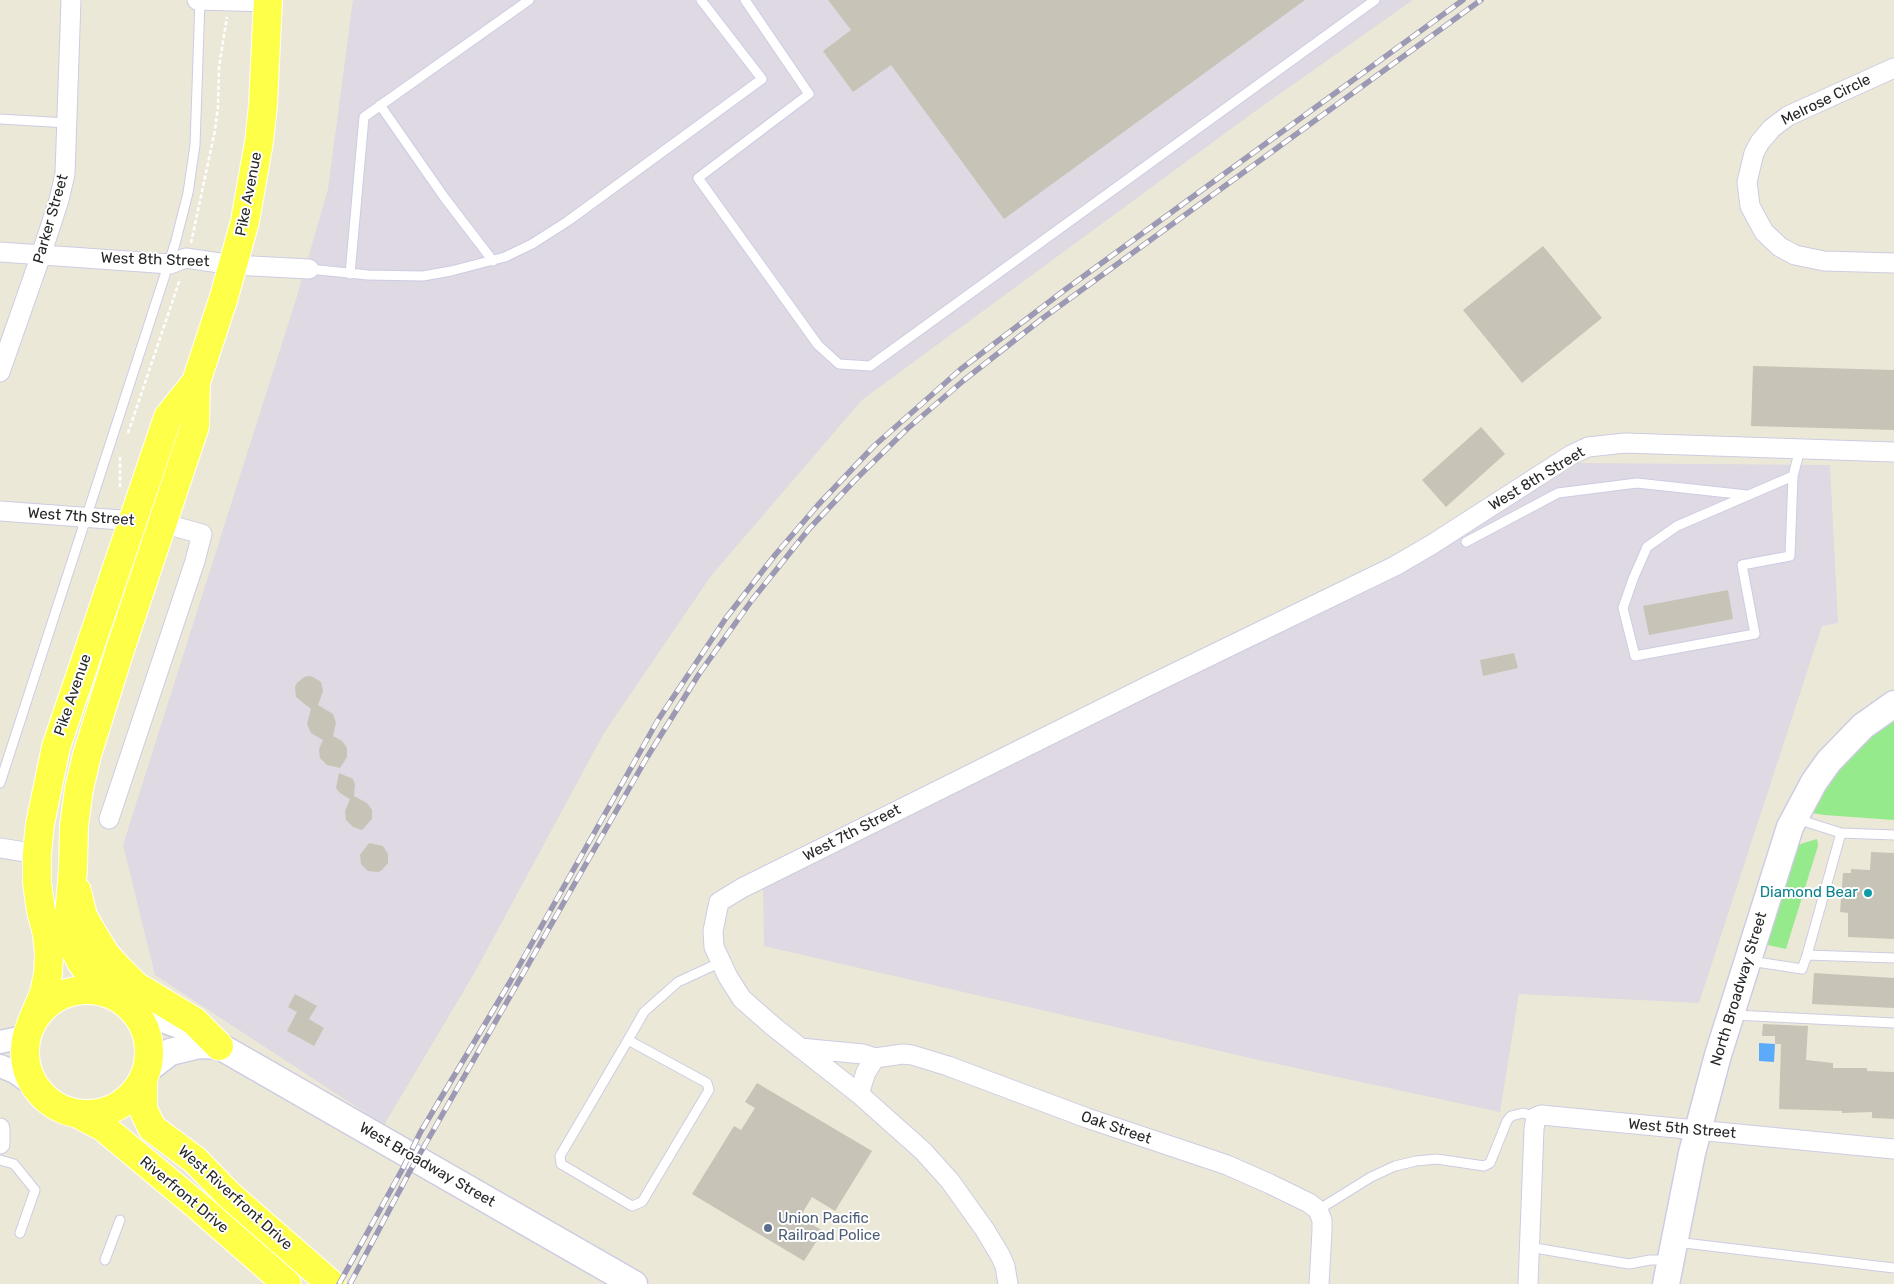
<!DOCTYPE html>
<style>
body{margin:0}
canvas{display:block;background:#ece8d7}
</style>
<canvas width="1894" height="1284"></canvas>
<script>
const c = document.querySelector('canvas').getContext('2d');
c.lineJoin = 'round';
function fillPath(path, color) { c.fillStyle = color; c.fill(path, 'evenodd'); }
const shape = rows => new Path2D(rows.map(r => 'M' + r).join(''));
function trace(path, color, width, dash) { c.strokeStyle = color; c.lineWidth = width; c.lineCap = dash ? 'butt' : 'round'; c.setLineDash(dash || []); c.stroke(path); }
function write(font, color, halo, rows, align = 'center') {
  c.font = font + ' Rubik,sans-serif'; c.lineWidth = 4; c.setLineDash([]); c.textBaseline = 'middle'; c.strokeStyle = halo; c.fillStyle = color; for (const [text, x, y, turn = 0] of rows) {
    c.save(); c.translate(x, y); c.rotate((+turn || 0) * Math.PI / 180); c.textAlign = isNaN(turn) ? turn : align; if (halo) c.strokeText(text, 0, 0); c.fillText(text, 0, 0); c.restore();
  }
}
fillPath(shape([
 [353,0,1413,0,1254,112,862,400,711,576,604,733,475,972,384,1125,155,975,123,845,297,296,328,189],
 [1579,463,1830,465,1838,623,1822,626,1699,1003,1519,994,1500,1112,1254,1059,764,946,763,886,918,807,1391,580]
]), '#ded9e3');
fillPath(shape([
 [1894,716,1894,820,1824,815,1806,812,1859,741],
 [1817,839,1818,846,1786,949,1763,944,1794,846]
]), '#95ea8c');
fillPath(shape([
 [1759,1043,1775,1044,1774,1062,1759,1061]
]), '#5cabfb');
fillPath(shape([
 [828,0,1305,0,1004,219,891,65,853,92,823,51,851,30],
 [1543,246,1602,318,1522,383,1463,310],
 [1753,366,1894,370,1894,430,1751,426],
 [1481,427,1505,454,1446,507,1422,480],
 [1728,590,1733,619,1649,635,1643,606],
 [1514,653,1518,668,1483,676,1480,660],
 [309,676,313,677,321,682,323,691,318,705,333,714,336,723,333,736,342,741,347,748,347,757,340,768,327,765,320,758,319,749,323,740,311,733,307,724,311,709,296,697,295,687,297,683,304,677],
 [339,773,353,779,355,785,354,796,367,803,372,810,372,819,362,830,353,827,346,820,345,811,350,799,340,793,336,788],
 [369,843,383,846,388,854,388,863,382,870,378,872,368,871,361,864,360,855],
 [1871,852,1894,853,1894,939,1848,937,1848,913,1840,912,1843,873,1851,873,1851,869,1870,870],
 [1814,973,1894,978,1894,1008,1812,1004],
 [295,994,317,1006,309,1019,324,1028,314,1046,287,1031,297,1012,288,1007],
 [1763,1024,1808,1026,1806,1060,1833,1063,1833,1068,1867,1068,1867,1071,1894,1072,1894,1119,1872,1118,1872,1112,1842,1113,1842,1111,1779,1109,1781,1044,1775,1044,1775,1036,1762,1036],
 [757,1083,872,1151,835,1211,812,1197,800,1217,823,1231,804,1261,692,1194,734,1126,741,1130,755,1108,745,1102]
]), '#c7c4b7');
const service = shape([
 [745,0,809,94,698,178,818,345,839,364,870,366,1375,0],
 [380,105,444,197,493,261],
 [0,119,67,123],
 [309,269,368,275,423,276,451,271,505,257,532,244,568,221,762,79,701,0],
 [350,274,364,117,529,0],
 [1793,476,1790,556,1742,565,1755,634,1635,656,1623,608,1633,579,1647,547,1677,526,1793,476,1800,449],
 [1466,542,1558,493,1637,483,1747,495],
 [0,783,175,244,188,193,195,145,200,0],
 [1841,833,1894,835],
 [1807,955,1894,958],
 [1750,961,1802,969,1807,955,1841,833,1797,819],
 [1734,1015,1894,1023],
 [628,1040,707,1083,709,1090,642,1202,632,1206,561,1164,560,1156,628,1040,644,1012,678,982,721,962],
 [0,1160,14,1164,35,1190,20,1233],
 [1318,1210,1371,1177,1395,1166,1416,1161,1437,1159,1484,1166,1490,1163,1507,1121,1511,1116,1523,1113,1536,1117],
 [1676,1242,1894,1268],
 [1529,1247,1629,1264,1650,1260,1667,1260],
 [105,1260,120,1220]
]);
const minor = shape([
 [197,0,268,2],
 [1894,68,1788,116,1772,128,1760,142,1754,153,1747,182,1750,206,1764,232,1780,247,1795,255,1824,261,1894,263],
 [0,252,170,264,186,258,233,265,309,269],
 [0,372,41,255,59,200,65,174,71,0],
 [0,511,162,523,202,534,195,561,109,819],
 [0,848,37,854],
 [800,1048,863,1054,875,1058,903,1054,912,1055,948,1066,1087,1118,1227,1165,1270,1184,1309,1203,1318,1210,1322,1220,1322,1231,1319,1284],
 [859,1094,866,1072,875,1058],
 [0,1128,0,1144],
 [1008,1284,1005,1266,1000,1255,985,1230,950,1181,923,1151,859,1094,774,1027,742,999,728,977,714,947,713,931,719,902,742,888,1150,685,1395,566,1431,545,1571,455,1588,447,1625,443,1894,452],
 [1528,1284,1534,1129,1536,1117,1541,1115,1894,1149]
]);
const tertiary = shape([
 [0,1042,28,1036],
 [0,1066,15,1072,36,1087]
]);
const secondary = shape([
 [131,1008,188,1028,634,1284],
 [148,1069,170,1052,199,1045,219,1046],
 [1666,1284,1692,1153,1718,1055,1790,827,1814,782,1829,761,1863,726,1894,704]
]);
const primary = shape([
 [77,891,83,916,92,932,106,955,119,969,136,986,194,1021,219,1046],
 '25 1052a62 62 0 1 1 124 0a62 62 0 1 1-124 0Z',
 [119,998,90,974,81,962,73,946,68,929,73,868,74,826,79,789,87,755,120,650,195,426,196,382,224,297,245,221,259,142,263,105,268,0],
 [31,1024,44,993,48,974,49,955,47,934,41,911,37,883,37,854,40,824,56,747,168,417,196,382],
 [143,1080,143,1109,152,1128,195,1160,228,1194,331,1284],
 [76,1113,103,1127,199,1207,287,1284]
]);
trace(service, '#cdcce3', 11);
trace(minor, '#cdcce3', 21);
trace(tertiary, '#cdcce3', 25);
trace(secondary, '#cdcce3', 29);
trace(primary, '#fff', 30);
trace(shape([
 [191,243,215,130,218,107,219,67,227,17],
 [128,433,180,279],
 [120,457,120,489]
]), '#fff', 2.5, [4, 2.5]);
trace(service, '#fff', 9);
trace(minor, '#fff', 19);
trace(tertiary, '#fff', 22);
trace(secondary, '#fff', 26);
trace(primary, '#feff49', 28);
const rail = shape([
 [339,1284,403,1168,420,1133,510,982,658,720,726,618,775,555,818,505,874,446,961,369,1066,289,1463,0],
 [350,1284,410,1171,646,759,699,674,752,600,809,529,856,479,907,429,963,381,1043,318,1481,0]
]);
trace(rail, '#9c99b4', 5.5);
trace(rail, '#fff', 4, [11]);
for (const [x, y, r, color] of [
 [1868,893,5,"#0f9aa8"],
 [768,1228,5,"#5c6f8a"]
]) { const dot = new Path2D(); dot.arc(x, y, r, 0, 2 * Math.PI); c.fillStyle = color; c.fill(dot); trace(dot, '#fff', 2); }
write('15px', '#272727', '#fff', [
 ["Melrose Circle",1826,100,-26],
 ["Pike Avenue",249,194,-79],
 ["Parker Street",51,219,-74],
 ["West 8th Street",155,260,2],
 ["West 8th Street",1537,479,-31],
 ["West 7th Street",81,517,4],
 ["Pike Avenue",73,695,-71],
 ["West 7th Street",852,833,-27],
 ["North Broadway Street",1739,989,-73],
 ["Oak Street",1116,1128,19],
 ["West 5th Street",1682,1129,5],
 ["West Broadway Street",427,1165,30],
 ["Riverfront Drive",184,1195,40],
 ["West Riverfront Drive",235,1198,42]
]);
write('15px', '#0d838f', '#fff', [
 ["Diamond Bear",1858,893]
], 'right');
write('15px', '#4e5e75', '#fff', [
 ["Union Pacific",778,1219],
 ["Railroad Police",778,1236]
], 'left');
</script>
